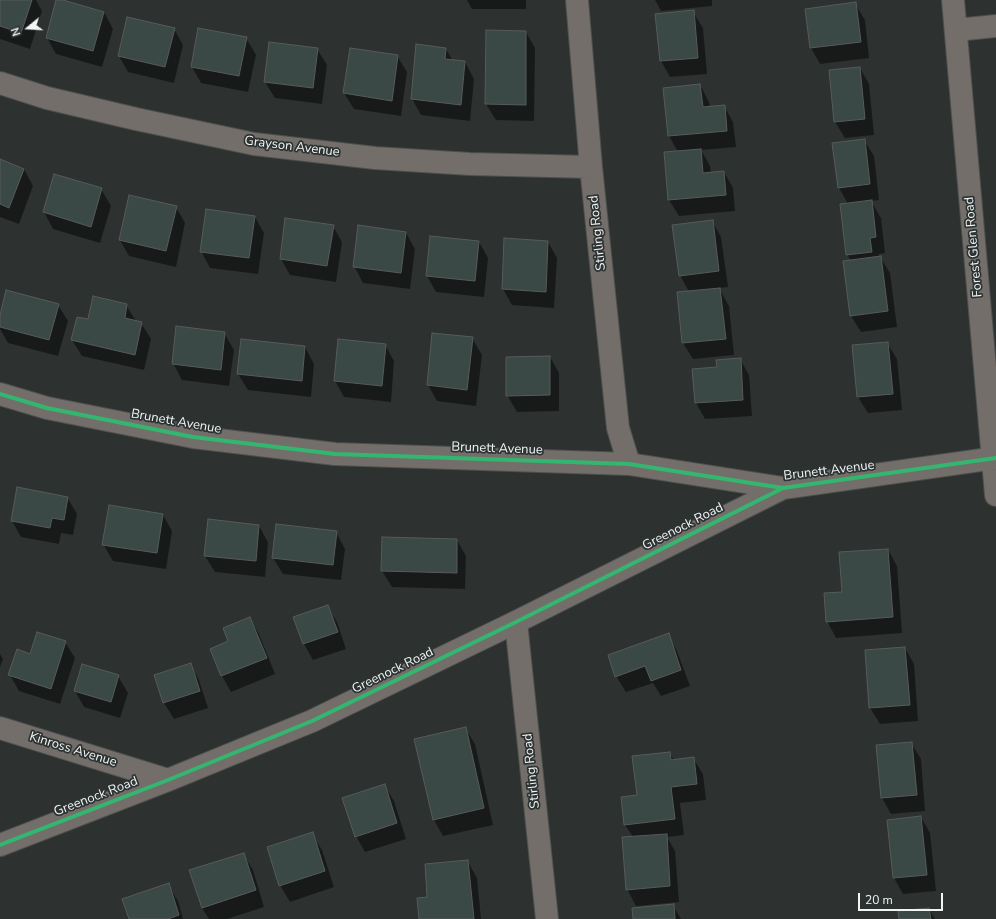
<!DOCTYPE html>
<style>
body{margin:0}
#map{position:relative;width:996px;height:919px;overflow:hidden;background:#2d3231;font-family:"Nunito Sans",sans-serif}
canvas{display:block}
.north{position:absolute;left:8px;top:8px;width:40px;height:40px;-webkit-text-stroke:3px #2c3332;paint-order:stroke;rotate:252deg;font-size:11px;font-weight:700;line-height:16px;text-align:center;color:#f1f5f4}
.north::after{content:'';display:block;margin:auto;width:14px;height:18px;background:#f1f5f4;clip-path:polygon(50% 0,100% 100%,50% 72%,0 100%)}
.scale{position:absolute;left:858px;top:893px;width:85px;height:18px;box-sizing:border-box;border:2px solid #f1f5f4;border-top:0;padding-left:5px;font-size:12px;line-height:14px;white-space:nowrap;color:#f1f5f4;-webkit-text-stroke:3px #2c3332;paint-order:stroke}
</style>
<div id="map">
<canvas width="996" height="919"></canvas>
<div class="north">N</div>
<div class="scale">20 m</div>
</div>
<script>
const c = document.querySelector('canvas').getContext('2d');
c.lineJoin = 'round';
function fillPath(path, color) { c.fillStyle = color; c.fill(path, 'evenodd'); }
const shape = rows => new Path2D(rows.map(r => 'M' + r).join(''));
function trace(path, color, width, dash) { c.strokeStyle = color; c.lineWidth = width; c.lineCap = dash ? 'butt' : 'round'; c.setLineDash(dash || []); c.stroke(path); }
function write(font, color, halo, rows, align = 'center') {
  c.font = font + ' "Nunito Sans",sans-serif'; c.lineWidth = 3.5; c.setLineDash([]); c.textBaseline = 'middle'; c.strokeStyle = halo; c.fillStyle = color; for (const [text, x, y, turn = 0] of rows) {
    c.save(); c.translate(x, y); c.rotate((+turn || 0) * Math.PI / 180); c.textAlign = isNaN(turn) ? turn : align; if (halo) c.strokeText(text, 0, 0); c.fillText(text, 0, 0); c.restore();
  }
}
fillPath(shape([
 [0,0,36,0,42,11,30,49,0,39],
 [57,0,104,12,113,29,102,67,56,54,47,38],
 [467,0,526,0,526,9,472,9],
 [655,0,712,0,712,6,661,11],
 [855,4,865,20,869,58,820,64,811,48,806,10],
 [693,12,703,28,707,74,670,77,661,61,656,15],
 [174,29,183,45,174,83,128,72,119,56],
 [526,32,535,48,534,121,496,120,486,104],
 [246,38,256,55,248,92,201,83,192,67],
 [417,46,446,49,453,61,465,62,474,79,470,121,421,115,412,99],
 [317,49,327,65,322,104,275,98,265,82],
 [397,56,407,72,401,116,354,109,344,93],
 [860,68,869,84,874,135,845,138,835,122],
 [700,85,709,102,710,107,724,106,733,122,736,147,701,150,710,166,711,173,724,172,733,188,735,211,679,216,669,200,678,152,669,136,664,88],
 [864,140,874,156,879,200,871,201,881,218,885,253,879,254,879,257,880,257,890,273,897,327,861,332,851,316,851,261,847,254,848,204,839,188,833,144],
 [0,160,24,169,33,186,19,224,0,217],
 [55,175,101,189,111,206,100,243,53,229,44,212],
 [176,207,185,223,176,267,129,256,120,240],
 [255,217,264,233,258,274,210,268,201,251],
 [712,221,721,237,728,287,719,288,729,306,734,355,693,359,683,343,678,293,689,292,680,275],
 [333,226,342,242,336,282,290,275,281,259],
 [406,233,415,249,410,289,363,283,354,266],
 [431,237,479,242,488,258,484,297,436,292,427,276],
 [505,239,548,242,557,258,554,308,512,305,503,289],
 [58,305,68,321,58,356,8,343,0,329,0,319],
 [126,305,136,321,141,323,151,339,144,370,82,356,72,340,89,320],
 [224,333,234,350,229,386,182,380,173,363],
 [472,338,482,355,476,406,437,401,428,385],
 [242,341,305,347,314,364,311,397,248,390,238,374],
 [887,343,897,359,902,410,868,413,858,397],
 [385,345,394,361,391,402,344,397,335,381],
 [550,357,559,373,559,411,517,412,507,395],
 [740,359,749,375,752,416,705,419,696,403,694,370,718,368],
 [67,497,77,514,73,535,61,533,59,544,21,537,12,521],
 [163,515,172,531,166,569,113,561,103,544],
 [259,526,268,542,265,577,215,572,205,556],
 [336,532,345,549,341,580,283,574,273,558],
 [457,540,466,556,465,589,392,587,382,571],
 [888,550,897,566,902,633,836,638,827,621],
 [327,606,337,622,346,649,313,660,304,644,294,618],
 [250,618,259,634,275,674,231,692,222,676,230,642],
 [668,635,677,651,690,686,661,696,653,683,626,692,616,676],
 [65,642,75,658,60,704,19,691,10,675,31,655],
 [905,648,914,664,918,721,880,724,870,708],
 [0,654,3,659,0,667],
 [190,664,199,680,208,708,174,719,164,703,155,675],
 [118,676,128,693,120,718,84,707,75,691],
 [465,728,475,744,493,825,443,836,434,820],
 [911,743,921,759,925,811,891,814,882,798,877,746],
 [669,753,674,760,693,758,703,774,706,800,680,803,684,835,667,837,675,851,679,902,636,906,627,889,633,837,625,825,638,796],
 [384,785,394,801,406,839,365,852,356,836],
 [921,817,930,833,936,891,903,894,894,878],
 [312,834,322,850,334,887,290,902,280,885],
 [243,854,253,870,264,907,227,919,209,919,202,908],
 [468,862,477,878,481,919,420,919,428,898],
 [168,885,178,901,183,919,130,919],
 [673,905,681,919,634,919],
 [929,909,935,919,900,919]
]), '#0007');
const building = shape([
 [0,0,32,0,21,33,0,26,0,0],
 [56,0,63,0,104,12,93,51,46,38,56,0],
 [856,2,861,42,810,48,805,9,856,2],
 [694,10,698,58,660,61,655,14,694,10],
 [127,17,175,28,165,67,118,56,127,17],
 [198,28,247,37,239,76,191,67,198,28],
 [486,30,526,31,526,105,485,104,486,30],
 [269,42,318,48,313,88,264,82,269,42],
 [416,44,446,48,445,59,465,61,461,105,411,99,416,44],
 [350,48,398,55,392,101,343,93,350,48],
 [860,67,865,119,834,122,829,70,860,67],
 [700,84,703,107,725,105,727,131,668,136,663,88,700,84],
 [865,139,870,184,838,188,832,143,865,139],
 [701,149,703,173,724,171,726,195,668,200,664,152,701,149],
 [0,159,24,169,9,208,0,204,0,159],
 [54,174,102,188,91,227,43,212,54,174],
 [129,195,177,206,166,251,119,240,129,195],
 [872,200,876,237,870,238,872,252,846,255,840,204,872,200],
 [206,209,255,216,249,258,200,252,206,209],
 [285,218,334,225,327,266,280,259,285,218],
 [713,220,719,271,679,276,672,225,713,220],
 [358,225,406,232,401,273,353,267,358,225],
 [430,236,479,241,475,281,426,276,430,236],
 [504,238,548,241,546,292,502,289,504,238],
 [881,256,888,311,850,316,843,261,881,256],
 [720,288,726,339,682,343,677,292,720,288],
 [6,290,59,304,49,340,0,327,0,315,6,290],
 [93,296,127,304,125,318,142,322,135,355,71,340,77,317,88,319,93,296],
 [176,326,225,332,221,370,172,364,176,326],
 [432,333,473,337,467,390,427,385,432,333],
 [241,339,305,346,302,381,237,374,241,339],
 [338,339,386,344,382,386,334,381,338,339],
 [888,342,893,394,857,397,852,345,888,342],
 [550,356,550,395,506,396,506,357,550,356],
 [741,358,743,400,695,403,692,369,717,367,716,360,741,358],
 [17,487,68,497,64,520,52,518,50,528,11,521,17,487],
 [109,505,163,514,157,553,102,545,109,505],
 [208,519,259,525,256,561,204,556,208,519],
 [276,524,337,531,333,565,272,558,276,524],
 [382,537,457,539,457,573,381,571,382,537],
 [888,549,893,617,826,622,824,593,842,592,839,552,888,549],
 [328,605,338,632,303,644,293,617,328,605],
 [250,617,267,658,221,676,210,649,228,641,223,628,250,617],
 [37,632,66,641,51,689,8,675,17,649,30,654,37,632],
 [669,633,681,670,651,681,645,666,615,677,608,655,669,633],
 [905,647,910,705,869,708,865,650,905,647],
 [191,663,200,691,163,703,154,675,191,663],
 [82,664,119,675,111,702,74,691,82,664],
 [466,727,484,808,433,820,414,739,466,727],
 [912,742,917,795,881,798,876,745,912,742],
 [670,752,671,760,694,757,697,784,671,787,675,819,624,825,621,797,637,795,632,756,670,752],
 [385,784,397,823,355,837,342,798,385,784],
 [921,816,927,875,893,878,887,820,921,816],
 [313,832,325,871,279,886,267,847,313,832],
 [667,834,670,886,626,890,622,837,667,834],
 [244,853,256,890,202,908,189,870,244,853],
 [468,860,474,919,419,919,417,898,427,897,425,864,468,860],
 [169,883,179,915,168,919,129,919,122,899,169,883],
 [674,904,675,919,633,919,632,908,674,904],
 [929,908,931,919,899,919,898,911,929,908]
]);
fillPath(building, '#3a4846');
trace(building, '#575b5a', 1);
const minor = shape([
 [577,0,591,167,618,428,629,464],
 [953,0,996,495],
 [956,30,996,26],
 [0,83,47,98,136,119,254,144,375,158,470,164,591,167],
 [0,394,47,408,193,437,335,454,629,464,783,488,996,458],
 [516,622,547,919],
 [0,728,168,780],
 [0,845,168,780,312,721,516,622,783,488]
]);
trace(minor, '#4d504f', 24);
trace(minor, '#746e6a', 22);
trace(shape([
 [0,394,47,408,193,437,335,454,629,464,783,488,996,458],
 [0,845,168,780,312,721,516,622,783,488]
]), '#33b770', 4);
write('13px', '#f1f5f4', '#2c3332', [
 ["Grayson Avenue",292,147,7],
 ["Stirling Road",598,233,-96],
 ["Forest Glen Road",974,247,-95],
 ["Brunett Avenue",176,422,10],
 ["Brunett Avenue",497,449,2],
 ["Brunett Avenue",829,471,-7],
 ["Greenock Road",683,527,-27],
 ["Greenock Road",393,671,-26],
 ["Kinross Avenue",73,750,17],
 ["Stirling Road",532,771,-96],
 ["Greenock Road",96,797,-21]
]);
</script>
